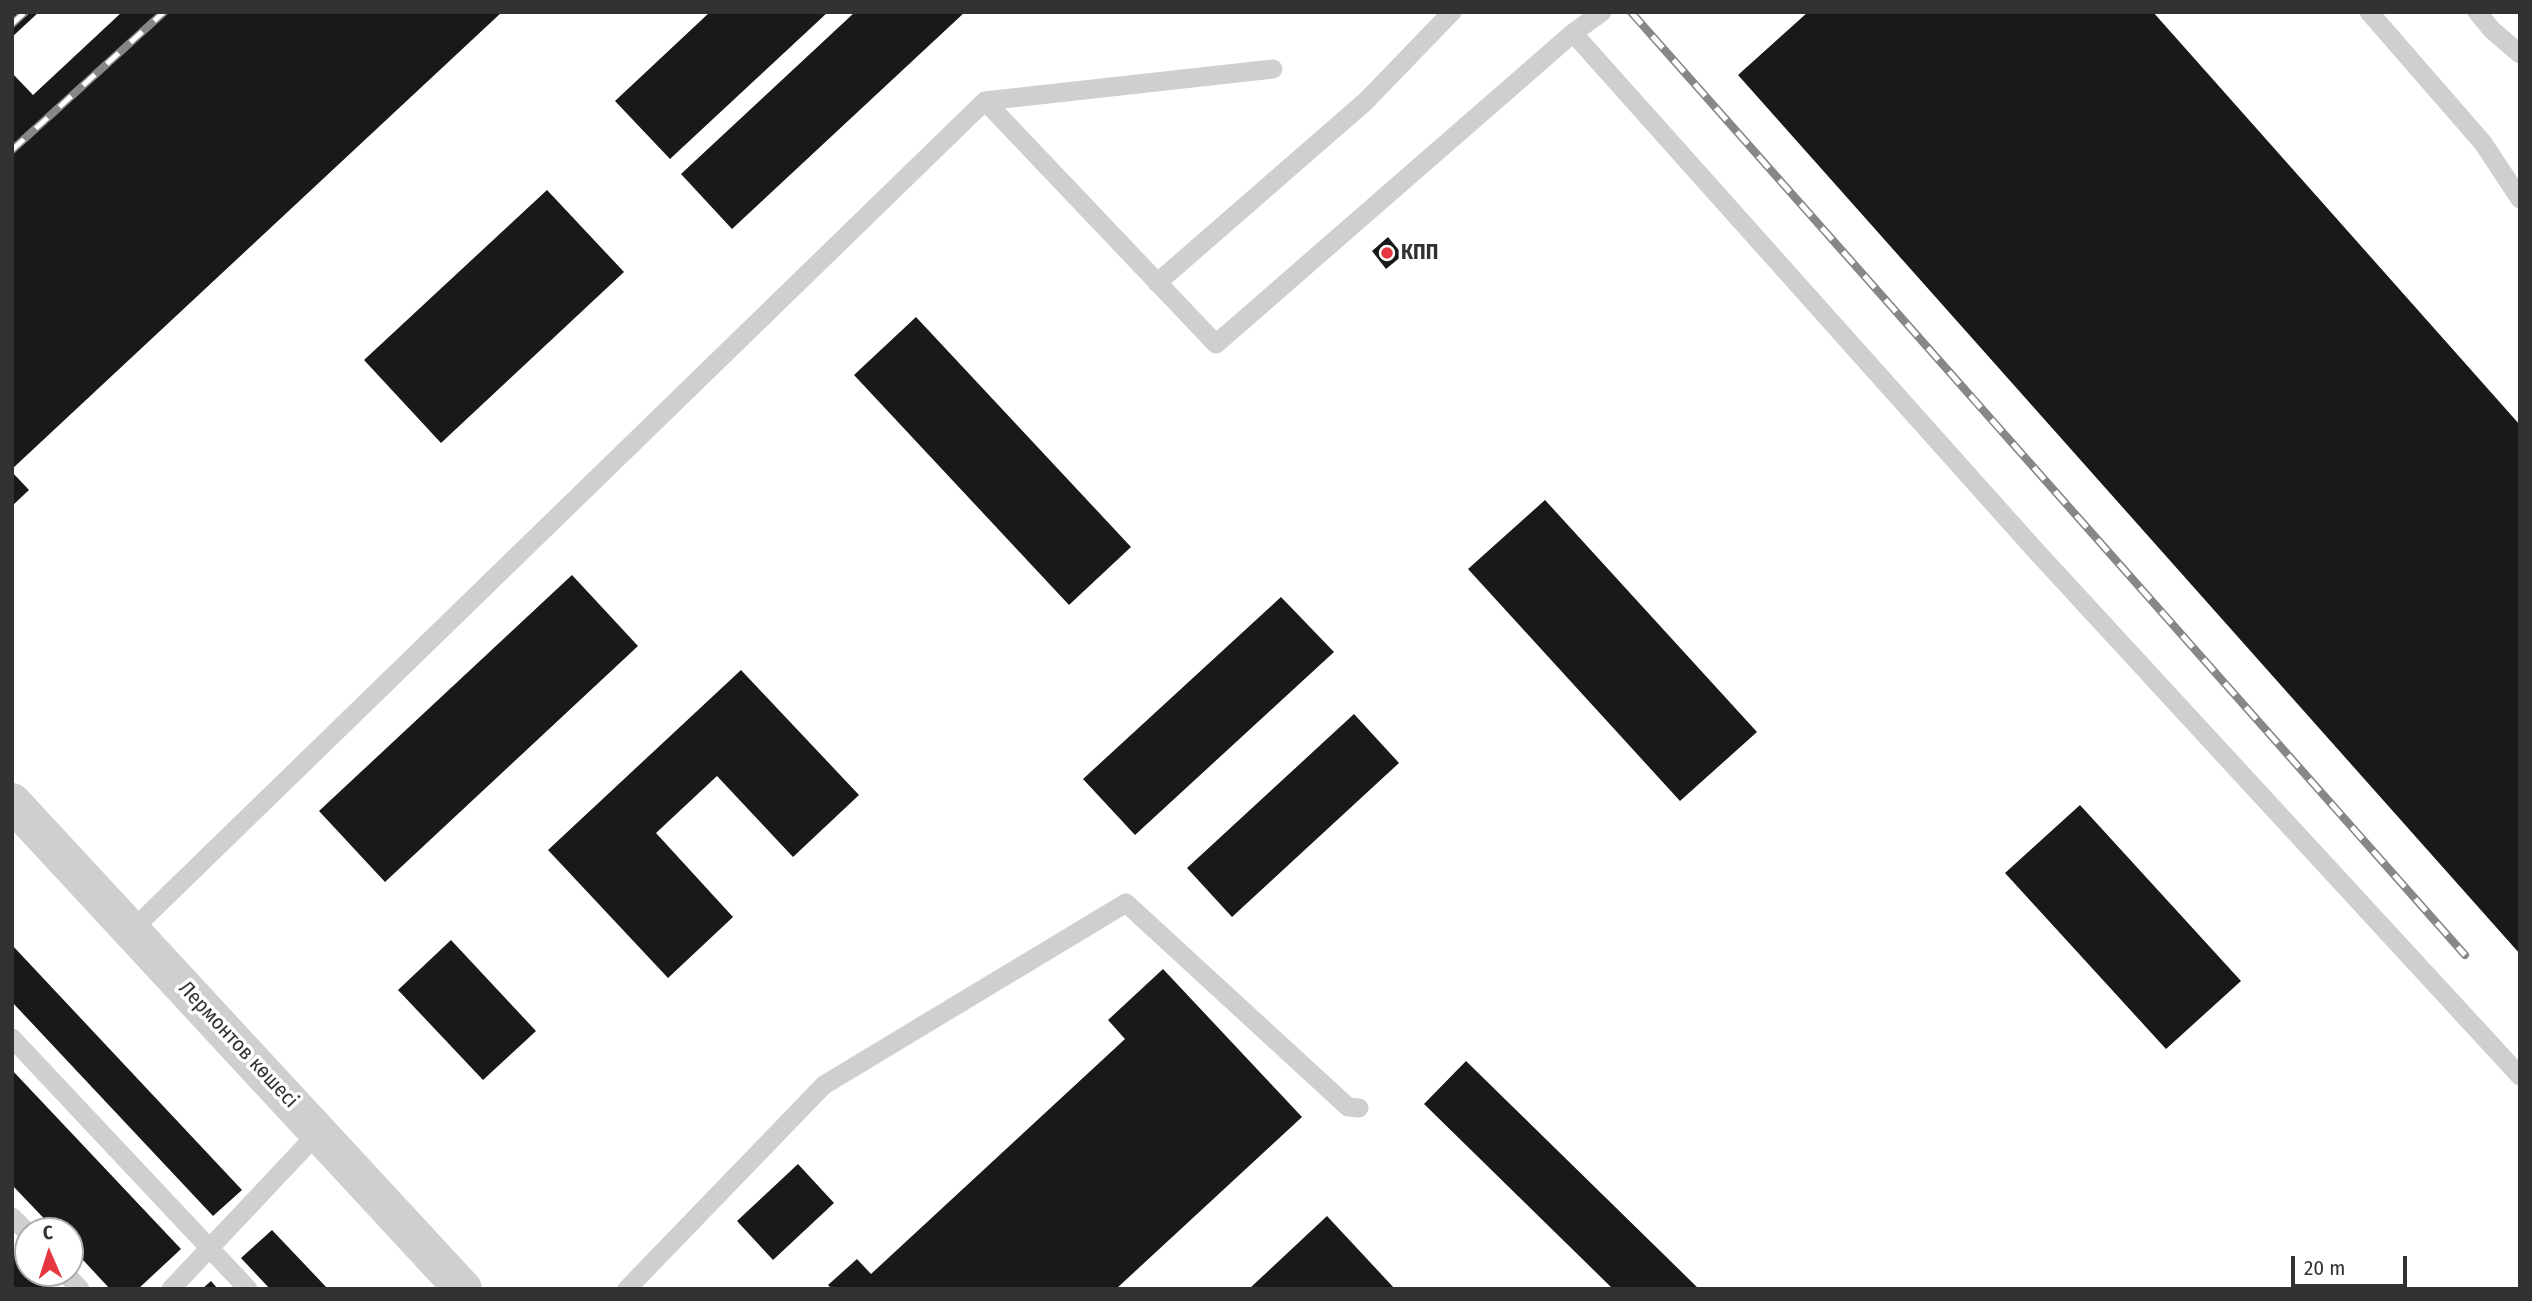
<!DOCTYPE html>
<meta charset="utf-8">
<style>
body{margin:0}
#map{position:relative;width:2532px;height:1301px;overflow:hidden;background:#fff;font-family:"Fira Sans Condensed",sans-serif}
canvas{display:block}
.frame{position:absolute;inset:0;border:14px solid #323232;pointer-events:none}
.north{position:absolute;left:14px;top:1217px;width:70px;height:70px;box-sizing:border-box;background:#fff;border:2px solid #adadad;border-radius:50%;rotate:357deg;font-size:19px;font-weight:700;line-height:28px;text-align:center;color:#323232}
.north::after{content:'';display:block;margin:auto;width:24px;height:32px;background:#e63741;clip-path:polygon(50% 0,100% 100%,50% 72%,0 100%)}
.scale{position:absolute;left:2291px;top:1256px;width:116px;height:32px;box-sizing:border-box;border:4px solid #323232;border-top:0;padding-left:9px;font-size:21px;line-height:24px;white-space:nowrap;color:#323232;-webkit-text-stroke:5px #fff;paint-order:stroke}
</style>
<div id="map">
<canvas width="2532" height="1301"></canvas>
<div class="frame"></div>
<div class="north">С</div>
<div class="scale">20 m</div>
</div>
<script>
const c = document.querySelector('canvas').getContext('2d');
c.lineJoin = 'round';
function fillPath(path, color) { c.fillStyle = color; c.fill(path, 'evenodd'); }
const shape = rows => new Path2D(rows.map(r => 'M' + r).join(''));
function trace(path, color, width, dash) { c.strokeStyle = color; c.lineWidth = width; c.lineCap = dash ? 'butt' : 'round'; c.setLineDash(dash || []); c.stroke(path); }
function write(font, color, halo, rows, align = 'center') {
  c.font = font + ' "Fira Sans Condensed",sans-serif'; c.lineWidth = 7; c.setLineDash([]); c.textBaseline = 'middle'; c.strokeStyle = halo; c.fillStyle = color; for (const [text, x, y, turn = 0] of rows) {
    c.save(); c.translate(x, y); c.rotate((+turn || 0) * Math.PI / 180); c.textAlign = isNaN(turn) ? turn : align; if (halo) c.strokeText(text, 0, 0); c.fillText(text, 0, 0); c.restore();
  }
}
fillPath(shape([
 [12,12,39,12,12,37],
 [122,12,502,12,12,469,12,73,33,95],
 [710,12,828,12,670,159,615,101],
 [855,12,965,12,732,229,681,174],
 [1808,12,2153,12,2520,425,2520,954,1738,75],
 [547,190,624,272,441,443,364,360],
 [1388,237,1403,255,1386,269,1372,251],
 [916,317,1131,547,1069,605,854,375],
 [12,472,29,490,12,506],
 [1545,500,1757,732,1680,801,1468,569],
 [572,575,638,646,385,882,319,811],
 [1281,597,1334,652,1135,835,1083,779],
 [741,670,859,795,793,857,717,776,656,833,733,917,668,978,548,850],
 [1354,714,1399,763,1232,917,1187,868],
 [2080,805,2241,981,2166,1049,2005,873],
 [451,940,536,1031,483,1080,398,990],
 [12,945,242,1190,213,1216,12,1002],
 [1163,969,1302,1117,1116,1289,832,1289,828,1285,857,1259,871,1274,1125,1039,1108,1020],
 [1466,1061,1699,1289,1613,1289,1424,1104],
 [12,1070,181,1249,138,1289,110,1289,70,1246,70,1231,56,1231,12,1185],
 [798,1164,834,1203,773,1260,737,1221],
 [1327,1216,1395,1289,1249,1289],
 [272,1230,328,1289,270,1289,241,1258],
 [12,1249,28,1265,28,1273,35,1273,50,1289,12,1289],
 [211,1281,218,1289,202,1289]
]), '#191919');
trace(shape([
 [2369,12,2483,143,2520,199],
 [2477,12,2492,30,2520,54],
 [1573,33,1602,12],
 [985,101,1273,69],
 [1157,283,1366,101,1452,12],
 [132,930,985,101,1216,344,1573,33,2036,551,2520,1076],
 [12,1038,248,1289],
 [12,1217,28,1233],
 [65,1273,80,1289],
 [171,1289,318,1133],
 [627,1289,824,1085,1126,903,1348,1107,1359,1108]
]), '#cfcfcf', 19);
trace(shape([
 [12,802,463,1289]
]), '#cfcfcf', 38);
const rail = shape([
 [1631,12,2465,955],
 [12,24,25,12],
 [12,150,164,12]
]);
trace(rail, '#878787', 8);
trace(rail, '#fff', 5, [16]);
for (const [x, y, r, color] of [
 [1387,253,7,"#e63741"]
]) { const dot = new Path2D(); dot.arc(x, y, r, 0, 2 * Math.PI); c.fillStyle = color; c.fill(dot); trace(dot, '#fff', 2.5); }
write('bold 21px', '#323232', '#fff', [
 ["КПП",1401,253]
], 'left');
write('21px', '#323232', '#fff', [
 ["Лермонтов көшесі",238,1045,47]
]);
</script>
